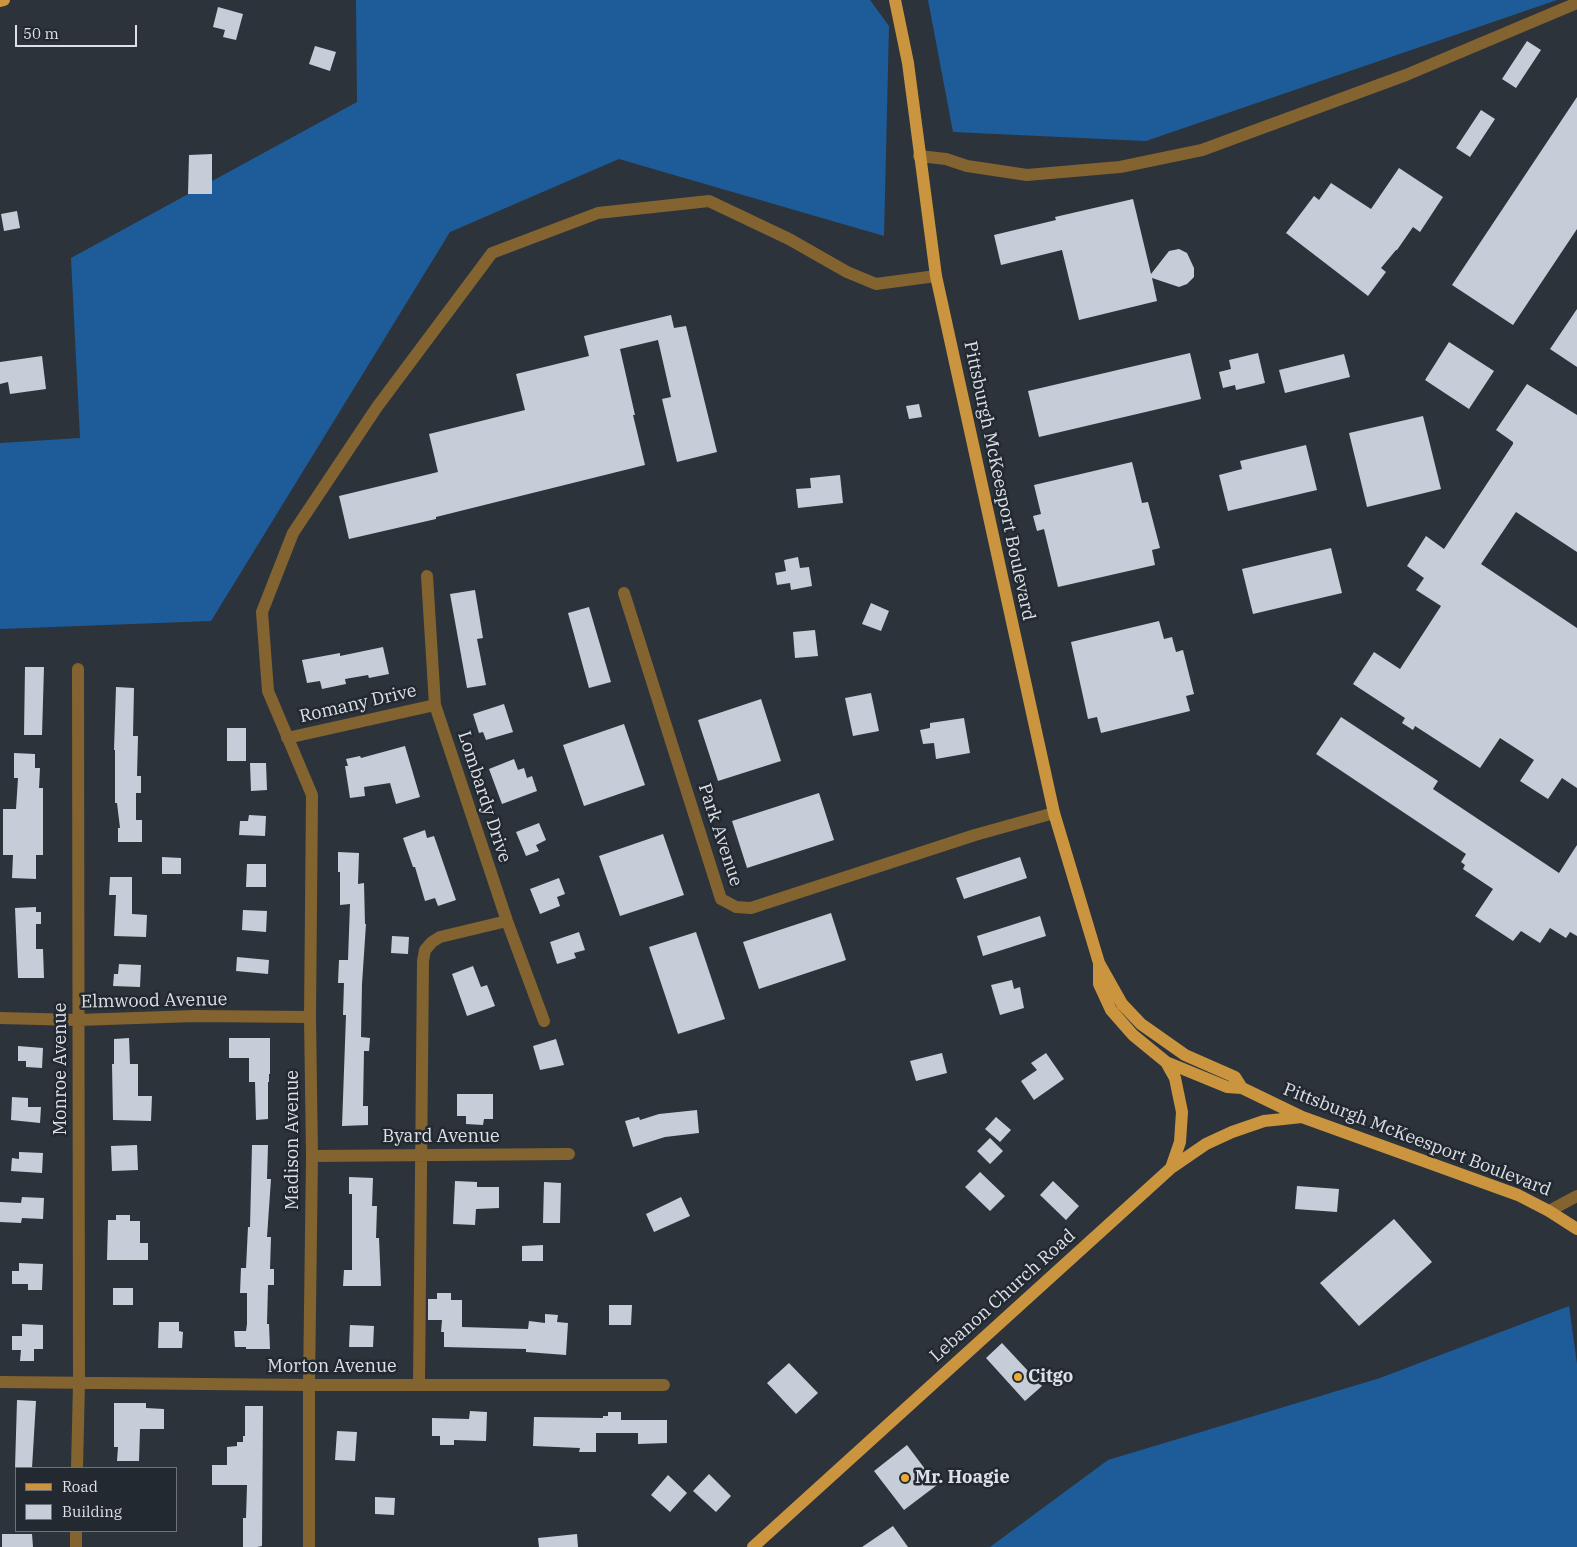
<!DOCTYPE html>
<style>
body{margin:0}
#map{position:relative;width:1577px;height:1547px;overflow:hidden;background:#2c333b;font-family:"IBM Plex Serif",serif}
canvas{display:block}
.legend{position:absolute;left:15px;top:1467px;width:162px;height:65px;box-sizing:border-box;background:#222930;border:1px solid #6d7379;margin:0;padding:6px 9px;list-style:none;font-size:15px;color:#dde1e7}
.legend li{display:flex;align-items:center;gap:10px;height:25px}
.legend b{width:25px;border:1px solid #6d7379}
.scale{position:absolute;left:15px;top:25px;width:122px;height:22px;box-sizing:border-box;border:2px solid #dde1e7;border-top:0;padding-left:6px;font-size:15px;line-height:18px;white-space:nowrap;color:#dde1e7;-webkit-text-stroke:4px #222930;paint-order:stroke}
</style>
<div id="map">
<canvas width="1577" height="1547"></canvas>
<ul class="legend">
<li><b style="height:6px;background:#ca953e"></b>Road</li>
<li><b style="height:14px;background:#c5ced8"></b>Building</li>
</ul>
<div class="scale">50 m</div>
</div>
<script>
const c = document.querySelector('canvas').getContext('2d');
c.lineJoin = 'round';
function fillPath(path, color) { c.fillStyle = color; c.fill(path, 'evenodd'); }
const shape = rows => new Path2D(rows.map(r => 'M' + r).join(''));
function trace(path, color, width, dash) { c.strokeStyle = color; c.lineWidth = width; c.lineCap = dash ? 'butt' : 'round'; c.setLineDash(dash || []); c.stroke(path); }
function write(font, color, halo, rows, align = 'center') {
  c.font = font + ' "IBM Plex Serif",serif'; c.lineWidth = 5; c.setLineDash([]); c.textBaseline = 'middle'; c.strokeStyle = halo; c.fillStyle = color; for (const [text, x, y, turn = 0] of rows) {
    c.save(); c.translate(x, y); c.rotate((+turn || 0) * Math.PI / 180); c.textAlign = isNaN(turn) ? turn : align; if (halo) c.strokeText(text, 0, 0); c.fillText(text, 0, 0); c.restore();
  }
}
fillPath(shape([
 [356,0,870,0,889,26,884,236,619,159,450,232,211,621,0,629,0,443,80,438,71,258,357,102],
 [928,0,1557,0,1146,141,953,132],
 [1569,1306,1577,1364,1577,1547,990,1547,1108,1460,1380,1378]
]), '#1e5c99');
fillPath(shape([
 [218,7,243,14,236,40,223,37,225,30,213,27],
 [1527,41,1541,50,1516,88,1502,79],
 [315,46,336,52,330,71,309,64],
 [1577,97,1577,229,1513,325,1452,285],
 [1481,110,1495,119,1470,157,1456,148],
 [212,154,212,194,188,194,189,155],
 [1399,168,1443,197,1420,232,1413,227,1397,250,1396,250,1381,268,1386,272,1368,296,1286,233,1314,196,1319,200,1331,183,1371,209],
 [1133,199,1151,274,1169,251,1179,249,1187,253,1194,268,1194,277,1187,284,1179,287,1152,278,1157,301,1079,320,1062,250,1001,265,994,235,1056,220,1055,217],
 [17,211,20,228,4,231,1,214],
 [1577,309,1577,367,1550,349],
 [671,315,674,328,686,326,717,452,677,462,662,399,671,397,658,340,620,349,635,415,633,415,645,465,436,517,436,519,349,539,339,496,438,472,429,434,525,410,516,374,589,356,584,336],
 [1449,342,1494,371,1469,409,1425,380],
 [1190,353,1201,399,1039,437,1028,391],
 [1258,353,1265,383,1236,390,1235,385,1223,388,1219,372,1231,369,1229,360],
 [1344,354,1350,377,1285,393,1279,370],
 [42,356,46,389,10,394,8,382,0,384,0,362],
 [1527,384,1577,415,1577,552,1516,512,1481,564,1577,628,1577,788,1562,778,1548,799,1520,781,1534,760,1500,738,1480,768,1415,726,1413,730,1402,723,1405,718,1353,684,1374,652,1400,669,1441,606,1416,590,1424,578,1407,566,1426,536,1444,549,1513,444,1513,442,1496,430],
 [919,404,922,417,909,419,906,406],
 [1423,416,1441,489,1367,507,1349,433],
 [1306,445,1317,490,1228,511,1219,475,1242,469,1240,461],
 [1132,462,1142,503,1148,502,1160,548,1152,550,1155,565,1058,587,1044,529,1037,531,1033,516,1041,514,1034,485],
 [840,475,843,503,798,508,796,489,811,488,810,478],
 [1331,548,1342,593,1253,614,1242,569],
 [798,557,800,568,809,567,812,586,791,590,790,583,777,585,775,573,786,571,784,560],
 [475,590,483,638,477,639,486,685,467,688,450,594],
 [871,603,889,611,881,631,862,624],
 [589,607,611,682,589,688,568,613],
 [1159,621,1164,639,1172,637,1176,652,1183,650,1194,694,1186,696,1190,711,1101,733,1097,717,1088,719,1071,642],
 [815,630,818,656,795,658,793,632],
 [383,647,389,674,369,678,368,675,345,679,346,684,322,689,320,681,307,683,302,660,340,653,340,656],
 [25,667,44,667,42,735,24,735],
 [116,687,134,688,133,736,138,736,137,776,141,776,141,793,136,793,136,820,142,820,142,842,118,842,118,828,120,828,117,803,115,803,115,750,114,750],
 [871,693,879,731,853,736,845,698],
 [761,699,781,761,718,781,698,720],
 [504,704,513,732,486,740,483,732,479,733,473,714],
 [1341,717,1438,781,1433,789,1559,873,1577,845,1577,936,1570,932,1566,938,1550,928,1540,943,1521,931,1513,941,1475,916,1493,889,1463,869,1465,865,1461,862,1466,854,1316,754],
 [964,718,970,753,936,759,934,743,923,744,920,730,930,728,930,723],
 [624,724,645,785,584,806,563,745],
 [227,728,246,728,246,761,227,761],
 [405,746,420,797,396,804,390,783,364,787,365,796,350,798,345,766,348,766,346,759,360,756,361,758],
 [14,753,35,754,35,768,40,768,39,788,43,788,43,855,36,855,36,879,12,878,13,855,3,855,3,809,16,809,18,778,14,778],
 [514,759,518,770,524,768,527,778,532,776,537,791,502,804,489,769],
 [250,763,266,763,267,790,251,791],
 [819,793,834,840,747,868,732,821],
 [249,815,266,816,265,836,239,835,240,821,248,821],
 [539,823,546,840,536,845,539,851,526,856,516,832],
 [425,830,427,838,434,836,456,900,438,906,435,898,425,901,415,867,413,867,403,838],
 [663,834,684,895,620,916,599,856],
 [338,852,359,853,358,884,364,883,365,924,366,924,362,984,361,1037,370,1038,369,1051,364,1051,363,1106,368,1106,368,1125,342,1126,346,1015,343,1015,344,983,338,983,339,960,348,960,350,904,340,905,340,872,338,872],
 [162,857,181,858,181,874,162,874],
 [1020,857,1027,878,964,899,956,878],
 [247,864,266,864,266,887,246,887],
 [110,877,132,877,132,914,147,915,146,937,114,936,116,895,109,895],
 [559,878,565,894,557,897,560,906,540,914,530,889],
 [36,907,36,912,41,912,41,924,36,924,36,949,43,949,44,978,18,978,15,908],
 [243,910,267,911,266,932,242,930],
 [831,913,846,960,759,989,743,942],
 [1040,916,1046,936,983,956,977,936],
 [579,932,585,950,574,953,576,958,557,964,550,942],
 [696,932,725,1019,678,1034,649,947],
 [392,936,409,937,408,954,391,953],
 [237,957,269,960,268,974,236,971],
 [119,964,141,965,140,987,113,986,114,974,118,974],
 [473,966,481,987,487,985,495,1006,467,1016,452,974],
 [1012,980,1014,989,1020,987,1024,1008,1000,1015,991,985],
 [129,1038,130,1064,138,1064,138,1096,152,1096,151,1121,113,1120,112,1064,114,1064,114,1039],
 [229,1038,270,1038,270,1074,269,1074,269,1082,268,1082,268,1119,256,1120,255,1082,249,1082,249,1058,229,1058],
 [556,1039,564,1065,540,1070,533,1046],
 [18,1046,43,1048,42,1068,26,1067,26,1061,18,1061],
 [942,1053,947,1073,916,1081,910,1061],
 [1046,1053,1064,1079,1034,1100,1021,1081,1037,1070,1031,1063],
 [457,1094,493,1094,493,1119,484,1119,483,1125,466,1124,466,1116,457,1116],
 [12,1097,28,1098,28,1107,41,1107,40,1123,11,1120],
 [697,1110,699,1133,665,1137,633,1147,625,1121,639,1117,640,1120,659,1114],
 [996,1117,1011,1130,1000,1142,985,1129],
 [990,1138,1003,1151,990,1164,977,1151],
 [137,1145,138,1170,112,1171,111,1146],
 [252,1145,268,1145,267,1179,271,1179,267,1237,271,1237,270,1269,274,1269,274,1285,268,1285,267,1324,269,1324,270,1349,246,1349,246,1347,235,1347,234,1331,246,1331,247,1324,247,1293,240,1293,241,1268,246,1268,248,1227,250,1227],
 [19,1152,43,1153,42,1173,11,1171,12,1158,19,1159],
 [980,1172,1005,1196,990,1211,965,1187],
 [349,1177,373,1178,372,1206,377,1206,376,1238,379,1238,381,1286,343,1286,344,1270,352,1270,352,1194,349,1194],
 [455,1181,477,1182,477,1187,499,1187,499,1208,476,1209,475,1225,453,1224],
 [1053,1181,1079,1206,1066,1220,1040,1195],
 [544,1182,561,1183,560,1223,543,1223],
 [1297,1186,1339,1189,1337,1212,1295,1209],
 [22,1197,44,1198,43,1219,22,1218,21,1223,0,1222,0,1202,21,1203],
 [681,1197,690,1216,654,1232,646,1214],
 [116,1215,130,1215,130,1221,140,1221,140,1243,148,1243,148,1260,107,1260,108,1220,116,1220],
 [1394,1219,1432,1262,1359,1326,1320,1283],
 [543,1245,543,1261,522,1261,522,1246],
 [19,1263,43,1264,42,1290,28,1290,28,1284,12,1284,12,1271,19,1271],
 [113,1288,133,1288,133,1305,113,1305],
 [437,1293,451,1293,451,1300,462,1300,462,1327,528,1329,529,1321,545,1323,545,1314,558,1315,557,1322,568,1323,566,1355,526,1352,526,1349,444,1347,444,1332,441,1332,442,1320,428,1320,428,1299,437,1299],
 [609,1305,632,1305,631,1325,609,1325],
 [159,1322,179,1322,179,1331,183,1332,182,1348,158,1348],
 [22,1324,43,1325,43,1349,34,1349,34,1361,20,1361,21,1350,12,1350,12,1336,22,1336],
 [350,1325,374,1326,373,1347,349,1347],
 [1002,1343,1042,1386,1025,1401,986,1358],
 [789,1363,818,1393,796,1414,767,1383],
 [17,1400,36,1401,32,1468,15,1468],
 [114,1403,146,1403,146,1408,164,1409,164,1429,140,1429,139,1461,117,1461,118,1447,114,1447],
 [245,1406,263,1406,262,1546,257,1547,243,1547,243,1518,246,1518,247,1485,212,1485,212,1465,227,1465,227,1447,237,1446,237,1442,243,1442,243,1436,245,1436],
 [470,1411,487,1412,486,1441,454,1440,454,1445,440,1445,440,1436,432,1436,432,1418,469,1419],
 [608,1412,621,1412,621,1420,667,1420,667,1443,638,1444,638,1433,596,1433,596,1452,579,1452,580,1448,533,1446,534,1417,603,1418,603,1416,608,1416],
 [337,1431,357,1432,355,1461,335,1460],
 [907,1445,937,1485,904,1510,874,1471],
 [709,1474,731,1496,716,1512,693,1491],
 [668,1475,687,1493,670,1512,651,1495],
 [375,1497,395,1498,394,1515,375,1514],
 [893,1526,908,1547,862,1547],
 [2,1534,32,1534,33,1547,2,1547],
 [577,1534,578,1547,539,1547,538,1538]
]), '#c5ced8');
trace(shape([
 [919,156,946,159,967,166,1027,175,1120,167,1202,150,1406,75,1577,3],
 [427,576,435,705,507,921,544,1021],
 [624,593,721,899,736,907,751,908,975,835,1054,813],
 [287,738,435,705],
 [0,1018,78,1020,195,1016,310,1017],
 [312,1156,569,1154],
 [1549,1211,1577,1196],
 [0,1382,309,1385,664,1385],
 [419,1385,423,961,425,950,432,942,440,937,507,921],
 [77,1468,79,1383,78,669],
 [76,1547,76,1531],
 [309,1547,309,1385,312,1156,310,1017,312,795,268,691,262,612,293,533,377,407,492,253,598,213,709,201,789,239,847,272,876,284,936,276]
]), '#836330', 12);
trace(shape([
 [895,0,908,63,936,276,1054,813,1099,963,1122,1004,1141,1024,1185,1055,1235,1077,1242,1088],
 [0,1,4,0],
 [1099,964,1099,984,1111,1010,1133,1035,1166,1062,1227,1087,1242,1088,1302,1117,1518,1195,1549,1211,1577,1229],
 [1166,1062,1175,1078,1182,1112,1180,1142,1171,1168],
 [753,1547,1171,1168,1206,1144,1232,1132,1264,1121,1302,1117]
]), '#ca953e', 12);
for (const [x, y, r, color] of [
 [1018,1377,5,"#ebaa39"],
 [905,1478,5,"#ebaa39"]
]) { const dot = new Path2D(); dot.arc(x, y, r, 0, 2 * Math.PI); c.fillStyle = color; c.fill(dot); trace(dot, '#222930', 2); }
write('18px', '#dde1e7', '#222930', [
 ["Pittsburgh McKeesport Boulevard",999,481,78],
 ["Romany Drive",358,704,-13],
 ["Lombardy Drive",484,797,72],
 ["Park Avenue",720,835,72],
 ["Elmwood Avenue",154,1001,-1],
 ["Monroe Avenue",61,1069,-90],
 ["Byard Avenue",441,1137],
 ["Madison Avenue",293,1140,-90],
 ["Pittsburgh McKeesport Boulevard",1417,1140,21],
 ["Lebanon Church Road",1003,1296,-42],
 ["Morton Avenue",332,1367]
]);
write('bold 18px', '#dde1e7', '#222930', [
 ["Citgo",1028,1377],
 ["Mr. Hoagie",915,1478]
], 'left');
</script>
